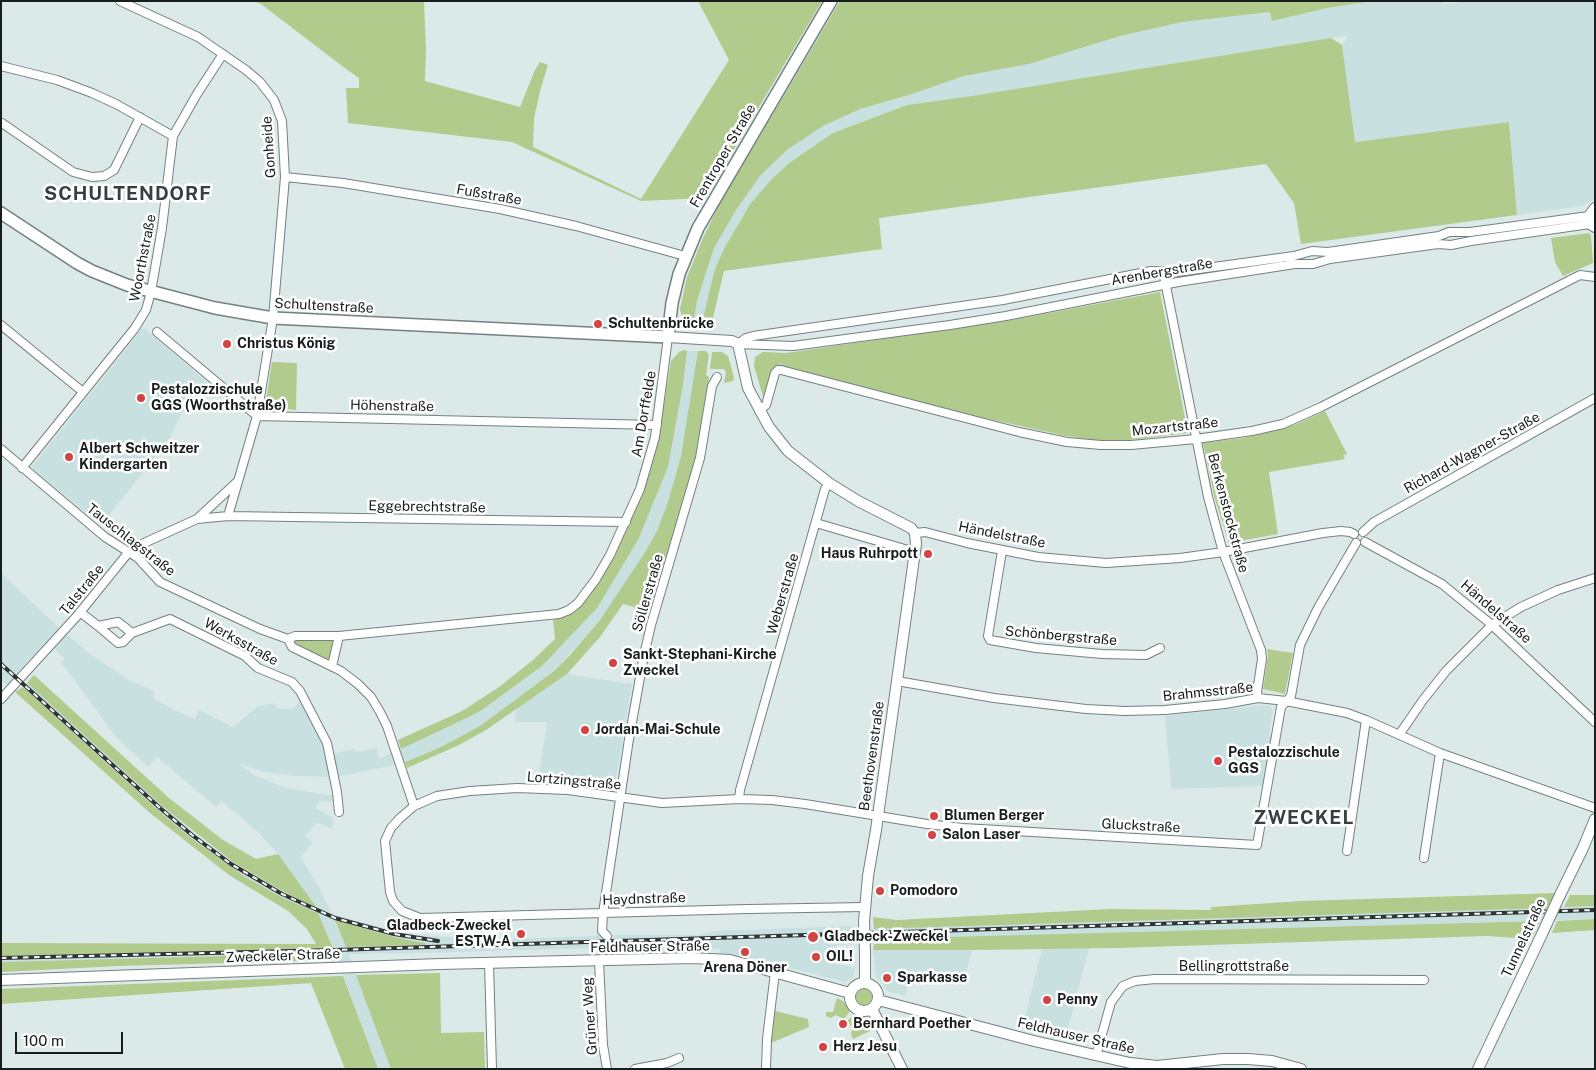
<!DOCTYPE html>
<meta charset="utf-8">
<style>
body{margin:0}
#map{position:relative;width:1596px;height:1070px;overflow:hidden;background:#dbeae9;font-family:"Public Sans",sans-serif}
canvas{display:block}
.frame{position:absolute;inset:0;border:2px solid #181d1d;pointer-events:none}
.scale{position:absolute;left:15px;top:1032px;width:108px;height:22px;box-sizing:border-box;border:2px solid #181d1d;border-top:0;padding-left:6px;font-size:15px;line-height:18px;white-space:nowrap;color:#181d1d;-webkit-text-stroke:4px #fff;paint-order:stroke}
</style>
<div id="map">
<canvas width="1596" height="1070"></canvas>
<div class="frame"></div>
<div class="scale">100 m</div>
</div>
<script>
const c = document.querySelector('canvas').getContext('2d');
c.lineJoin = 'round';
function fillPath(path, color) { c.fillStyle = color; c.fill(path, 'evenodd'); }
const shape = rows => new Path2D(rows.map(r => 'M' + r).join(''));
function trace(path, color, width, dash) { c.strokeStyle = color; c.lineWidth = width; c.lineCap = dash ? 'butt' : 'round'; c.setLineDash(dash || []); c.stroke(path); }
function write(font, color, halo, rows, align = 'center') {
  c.font = font + ' "Public Sans",sans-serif'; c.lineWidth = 5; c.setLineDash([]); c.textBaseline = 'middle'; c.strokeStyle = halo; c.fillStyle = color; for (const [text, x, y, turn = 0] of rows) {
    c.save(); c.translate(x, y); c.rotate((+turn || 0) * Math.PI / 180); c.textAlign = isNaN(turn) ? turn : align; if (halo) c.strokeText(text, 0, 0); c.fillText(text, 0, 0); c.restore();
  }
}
fillPath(shape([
 [1369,1,1442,1,1444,4,1473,1,1595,1,1595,199,1582,206,1517,215,1509,122,1354,142,1342,45,1348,36,1331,38,972,96,907,105,833,133,789,163,771,180,750,204,739,222,715,269,701,326,693,326,697,301,714,248,736,210,760,176,787,150,823,126,860,109,909,95,964,76,1029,64,1120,36,1182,22,1270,12,1272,21,1327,8],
 [142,329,145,329,208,383,182,413,168,441,101,525,34,470,32,466],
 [687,351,698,351,690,404,681,456,668,502,657,531,634,572,600,620,553,672,480,726,439,748,400,764,335,777,293,776,264,772,239,764,254,775,286,788,335,796,335,802,319,801,315,808,333,818,333,829,317,823,305,836,313,843,301,857,317,884,332,914,406,934,493,940,613,935,697,935,716,931,850,926,874,929,1595,906,1595,919,914,939,914,942,837,945,835,963,855,968,853,977,845,982,737,955,720,953,720,949,678,950,631,947,425,953,349,954,391,1069,378,1069,335,953,1,962,1,956,333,947,318,913,281,897,247,878,191,838,158,810,23,687,27,683,161,805,213,848,250,873,284,892,316,907,278,854,259,833,222,801,216,807,157,757,148,767,116,737,61,662,65,659,47,641,26,663,15,679,7,685,1,680,1,573,66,634,97,659,128,679,155,692,153,698,174,710,195,719,199,710,233,727,257,707,273,703,279,709,293,709,303,697,330,754,354,749,355,752,377,748,378,759,479,712,542,666,639,538,668,467,683,385],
 [335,920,394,937,425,942,346,947],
 [567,674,632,684,614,789,570,783,538,782,547,722,515,722,516,709],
 [1263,705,1268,705,1273,710,1269,734,1272,735,1264,786,1171,789,1165,716],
 [1089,948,1065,1040,1022,1029,1042,949],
 [873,950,881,949,972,950,963,985,912,971,905,996,887,991,882,983,876,977]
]), '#c8e0e0');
fillPath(shape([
 [254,1,424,1,426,49,425,81,520,107,535,70,540,62,548,65,540,91,534,119,533,147,641,199,729,60,698,1,822,1,705,198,641,201,512,142,348,123,346,88,359,88,359,78,346,69,261,4],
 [840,1,1372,1,1327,8,1272,21,1270,12,1182,22,1120,36,1029,64,964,76,909,95,860,109,823,126,787,150,760,176,736,210,714,248,697,301,693,326,689,325,682,317,680,309,687,277,703,238,718,207],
 [1331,38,1342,45,1355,142,1509,122,1517,215,1301,244,1294,203,1266,164,879,218,882,249,724,271,711,326,701,326,715,269,725,247,750,204,771,180,789,163,833,133,907,105,972,96],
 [1590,233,1591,236,1593,263,1563,276,1555,262,1551,238],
 [1160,292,1188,433,1129,440,1101,441,1066,436,948,410,781,367,780,362,780,367,776,366,772,369,764,400,754,366,755,357,763,352,786,353,1012,320],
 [684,350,687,351,683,385,668,467,639,538,597,608,542,666,479,712,401,749,398,740,462,711,499,687,533,660,555,639,553,620,566,617,573,613,586,600,613,556,645,487,657,448,671,361,679,352],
 [698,351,705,351,709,354,706,375,709,377,703,426,695,463,647,617,634,614,634,607,623,604,600,637,567,674,486,730,459,745,407,768,405,762,439,748,480,726,530,689,553,672,570,655,600,620,644,554,657,531,668,502,681,456],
 [712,352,722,352,728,356,734,377,733,381,724,383,726,372,724,369,710,369],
 [272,362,297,363,296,410,265,407],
 [1325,411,1347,454,1343,455,1345,459,1269,472,1278,534,1229,543,1214,496,1203,443,1243,438,1274,431,1297,424],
 [296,639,332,640,334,643,331,658,326,660,296,645,294,642],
 [1267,649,1293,653,1285,694,1263,689,1268,656],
 [34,675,169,798,223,840,256,859,278,854,317,908,284,892,233,862,161,805,27,683],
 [23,687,158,810,191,838,247,878,281,897,318,913,333,948,1,956,1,943,316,944,307,929,288,911,229,875,150,813,15,692],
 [1556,893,1547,908,874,929,873,917,897,920,1110,909,1211,910,1211,907,1302,901],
 [1570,895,1595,895,1595,906,1564,907],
 [1595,919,1595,930,1552,933,1557,921],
 [335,920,394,937,425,943,425,945,346,947],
 [1540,921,1531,939,1487,936,1117,948,972,950,873,950,874,944,914,942,914,938],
 [335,953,337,960,118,966,1,972,1,962],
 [440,973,441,1033,484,1032,485,1069,391,1069,356,975],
 [343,976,378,1069,345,1069,311,983,1,1004,1,989],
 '856 997a8 8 0 1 1 16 0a8 8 0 1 1-16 0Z',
 [837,998,843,1001,850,1011,844,1019,836,1015,830,1018,826,1016,826,1012,833,1012],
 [775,1011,808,1019,809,1027,771,1043],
 [854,1014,865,1018,872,1030,853,1039,851,1034,852,1028,847,1021]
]), '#b0cb8b');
const minor = shape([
 [120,1,198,37,246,70,260,82,274,100,282,121,285,177,273,318,257,416,228,516,197,519],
 [1,66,57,80,92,93,116,104,173,136],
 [2,123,73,172,92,177,104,176,114,170,140,117],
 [285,177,343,183,500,209,576,226,685,256],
 [1163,271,1208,497,1223,552,1261,650,1262,659,1257,692,1258,698],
 [1,325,83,392],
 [157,332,257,416,657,425],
 [738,344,793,346,950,325,1006,316,1178,282,1295,264,1313,264,1330,259,1438,244,1451,245,1471,241,1590,224],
 [738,344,746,338,753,336,1003,300,1151,271,1177,272,1294,256,1312,251,1328,252,1439,236,1449,232,1470,232,1589,216],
 [759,411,766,405,775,373,778,370,781,370,1019,432,1067,442,1101,445,1131,445,1196,439,1252,431,1283,424,1321,407,1580,275,1595,277],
 [1,449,105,537,138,558,160,582,260,629,288,639,295,636,339,636,559,614,569,610,578,603,596,579,610,555,640,489,655,437,668,337],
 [22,468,135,328,146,310,151,292,162,228,173,136,197,94,223,54],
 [228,516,626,522],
 [816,523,915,552],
 [1363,532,1374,522,1595,398],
 [915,533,925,532,967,543,1038,557,1106,563,1180,558,1223,552,1323,533,1341,531,1350,532,1354,534],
 [1365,542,1442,584,1492,625,1595,722],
 [1002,551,988,636,990,640,1036,648,1102,654,1146,655,1160,648],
 [80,612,98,626],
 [132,633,118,622,98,626,118,643,123,642,132,633,170,619,245,656,258,668,292,682,300,691,327,743,337,792,339,812],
 [288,639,292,647,341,671,358,684,371,697,380,712,387,726,414,806],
 [332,666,339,636],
 [897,681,994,698,1086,709,1125,711,1165,710,1225,704,1258,698,1286,701,1347,713,1366,720,1440,753,1595,808],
 [1,699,77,616,128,553,144,543,197,519,237,482],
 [1399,735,1423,700,1446,671,1492,625,1521,607,1558,590,1595,578],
 [739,799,740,790,825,489,829,483],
 [1347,851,1366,720],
 [1424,858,1440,753],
 [864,907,748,909,420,918,402,911,393,901,390,892,385,841,391,828,399,819,414,806,437,796,470,791,517,788,568,790,662,803,739,799,772,800,805,804,927,824,963,828,1257,845,1281,707,1291,696,1300,645,1318,608,1356,543],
 [607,936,602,931,603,913,629,739,644,655,651,625,700,458,712,386,717,377],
 [599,961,603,1045,607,1069],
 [489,963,492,1069],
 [1096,1056,1111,1002,1123,986,1135,981,1155,979,1424,980],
 [635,1069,667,1063,679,1058],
 [766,1069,767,1039,775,972]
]);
const tertiary = shape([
 [1595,208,1589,216,1590,224,1595,227],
 [668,337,732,341,738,344,748,388,769,427,788,451,829,483,858,501,911,528,915,533,916,544,897,681,876,830,868,876,864,921],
 [1560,895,1583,848,1595,819],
 [865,953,865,983],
 [1,980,440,964,692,958,730,960,850,993],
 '850 997a14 14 0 1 1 28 0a14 14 0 1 1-28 0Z',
 [878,1000,1034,1041,1130,1063,1157,1066,1223,1059,1248,1059,1272,1061,1301,1069],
 [872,1009,902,1069],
 [1478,1069,1542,934]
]);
const secondary = shape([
 [1,213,77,263,92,271,127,285,215,308,273,318,668,337,672,303,679,274,698,228,831,1]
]);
trace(minor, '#738180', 10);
trace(tertiary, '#738180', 12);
trace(secondary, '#738180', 14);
trace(minor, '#fff', 8);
trace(tertiary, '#fff', 10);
trace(secondary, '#fff', 11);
const rail = shape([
 [1,664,160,808,192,835,231,864,282,894,335,918,394,934,438,941],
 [1,958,334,950,1595,910]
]);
trace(rail, '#2e3434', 4);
trace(rail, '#fff', 2, [5.5]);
const tertiaryBridge = shape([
 [864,921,865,953],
 [1542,934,1560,895]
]);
trace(tertiaryBridge, '#738180', 12, []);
trace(tertiaryBridge, '#fff', 10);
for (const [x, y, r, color] of [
 [598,324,5,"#d24343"],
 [227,344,5,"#d24343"],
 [141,398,5,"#d24343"],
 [69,457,5,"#d24343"],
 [928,554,5,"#d24343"],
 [613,663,5,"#d24343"],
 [585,730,5,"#d24343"],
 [1218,761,5,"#d24343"],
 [934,816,5,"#d24343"],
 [932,835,5,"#d24343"],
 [880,891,5,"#d24343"],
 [521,934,5,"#d24343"],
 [813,937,6,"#d24343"],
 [745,952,5,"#d24343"],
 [816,957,5,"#d24343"],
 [887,978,5,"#d24343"],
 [1047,1000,5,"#d24343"],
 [843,1024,5,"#d24343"],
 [823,1047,5,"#d24343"]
]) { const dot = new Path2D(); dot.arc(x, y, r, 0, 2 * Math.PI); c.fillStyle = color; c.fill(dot); trace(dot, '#fff', 2); }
write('14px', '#181d1d', '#fff', [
 ["Gonheide",269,147,-94],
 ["Frentroper Straße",723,156,-60],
 ["Fußstraße",489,195,10],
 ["Woorthstraße",143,258,-79],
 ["Arenbergstraße",1162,272,-10],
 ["Schultenstraße",324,306,3],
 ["Höhenstraße",392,406,1],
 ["Am Dorffelde",644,414,-80],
 ["Mozartstraße",1175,427,-6],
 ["Richard-Wagner-Straße",1472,453,-29],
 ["Eggebrechtstraße",427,507,1],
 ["Berkenstockstraße",1228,513,75],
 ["Händelstraße",1002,535,11],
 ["Tauschlagstraße",131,540,38],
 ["Talstraße",82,590,-51],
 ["Söllerstraße",648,593,-74],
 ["Weberstraße",783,594,-74],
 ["Händelstraße",1496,612,41],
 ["Schönbergstraße",1061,636,5],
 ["Werksstraße",241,642,29],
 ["Brahmsstraße",1208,692,-6],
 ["Beethovenstraße",872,756,-82],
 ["Lortzingstraße",574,781,5],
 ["Gluckstraße",1141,826,3],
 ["Haydnstraße",644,899,-2],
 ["Tunnelstraße",1524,938,-65],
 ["Feldhauser Straße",650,947,-1],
 ["Zweckeler Straße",283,956,-2],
 ["Bellingrottstraße",1234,967],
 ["Grüner Weg",590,1016,-94],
 ["Feldhauser Straße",1076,1036,13]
]);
write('bold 14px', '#181d1d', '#fff', [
 ["Schultenbrücke",608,324],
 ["Christus König",237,344],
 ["Pestalozzischule",151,390],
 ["GGS (Woorthstraße)",151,406],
 ["Albert Schweitzer",79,449],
 ["Kindergarten",79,465],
 ["Haus Ruhrpott",918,554,"right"],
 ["Sankt-Stephani-Kirche",623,655],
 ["Zweckel",623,671],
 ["Jordan-Mai-Schule",595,730],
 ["Pestalozzischule",1228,753],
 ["GGS",1228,769],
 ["Blumen Berger",944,816],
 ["Salon Laser",942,835],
 ["Pomodoro",890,891],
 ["Gladbeck-Zweckel",511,926,"right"],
 ["ESTW-A",511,942,"right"],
 ["Gladbeck-Zweckel",824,937],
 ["OIL!",826,957],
 ["Arena Döner",745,968,"center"],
 ["Sparkasse",897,978],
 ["Penny",1057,1000],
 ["Bernhard Poether",853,1024],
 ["Herz Jesu",833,1047]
], 'left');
c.letterSpacing = '1px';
write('bold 19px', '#354141', '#fff', [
 ["SCHULTENDORF",128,194],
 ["ZWECKEL",1304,818]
]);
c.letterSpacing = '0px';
</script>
